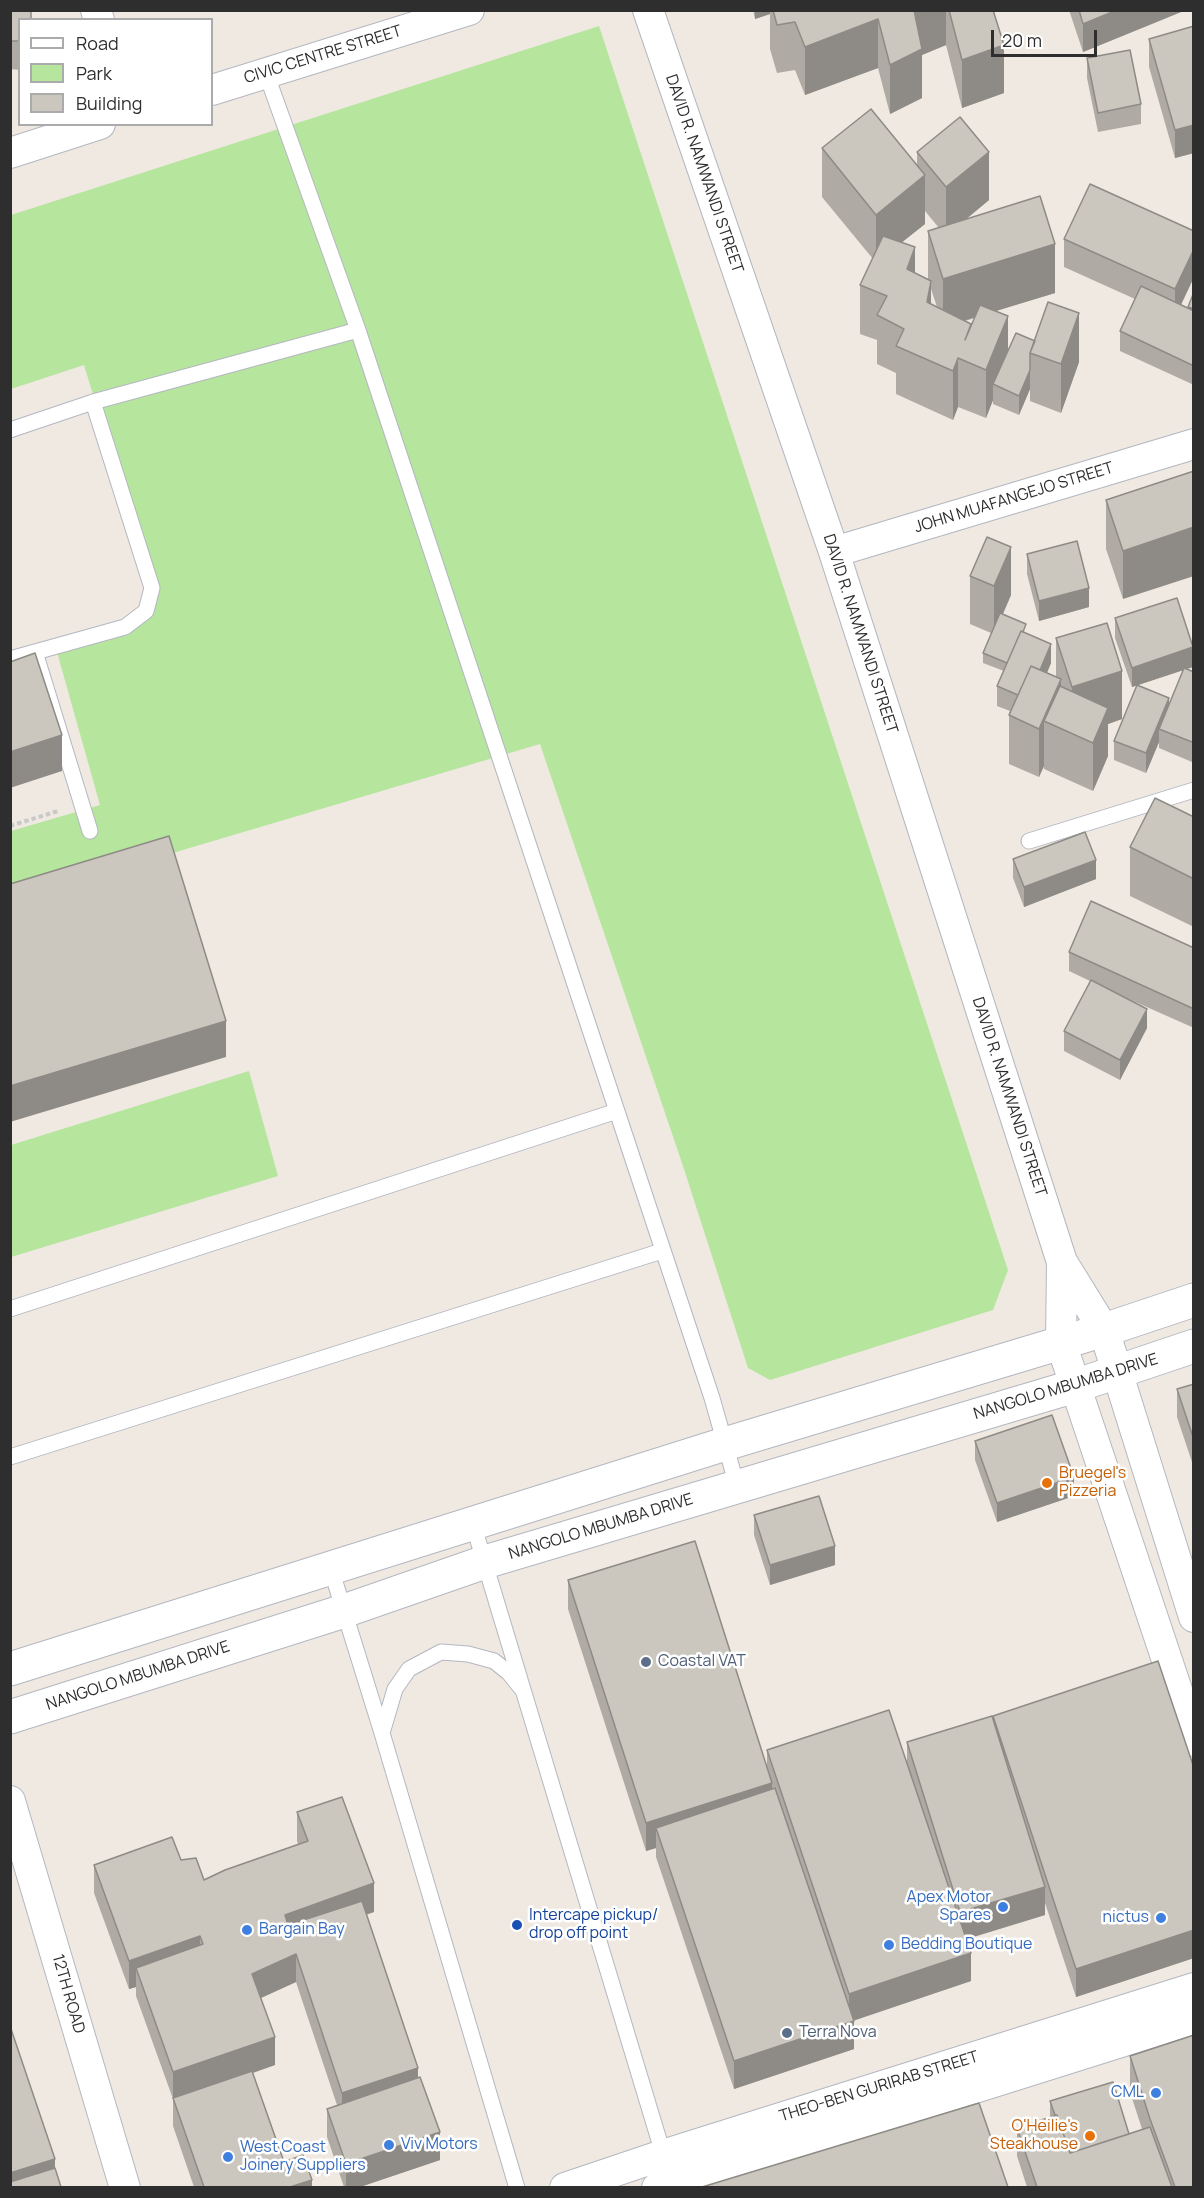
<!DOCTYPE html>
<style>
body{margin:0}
#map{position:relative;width:1204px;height:2198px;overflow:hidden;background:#efe9e1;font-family:Manrope,sans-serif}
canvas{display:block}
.frame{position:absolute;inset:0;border:12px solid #2e2e2e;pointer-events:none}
.legend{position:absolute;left:18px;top:18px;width:195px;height:108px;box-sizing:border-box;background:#fff;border:2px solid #ababab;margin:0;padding:8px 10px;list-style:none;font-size:18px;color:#2e2e2e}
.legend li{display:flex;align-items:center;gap:12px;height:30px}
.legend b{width:30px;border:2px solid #ababab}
.scale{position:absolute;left:991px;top:30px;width:106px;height:27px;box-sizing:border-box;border:3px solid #2e2e2e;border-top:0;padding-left:8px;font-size:18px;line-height:21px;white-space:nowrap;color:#2e2e2e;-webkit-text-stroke:4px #fff;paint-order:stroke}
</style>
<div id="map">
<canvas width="1204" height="2198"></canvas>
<div class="frame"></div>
<ul class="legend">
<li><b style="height:8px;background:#fff"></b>Road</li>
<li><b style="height:16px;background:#b6e59e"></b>Park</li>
<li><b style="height:16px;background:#cbc7bf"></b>Building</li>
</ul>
<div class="scale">20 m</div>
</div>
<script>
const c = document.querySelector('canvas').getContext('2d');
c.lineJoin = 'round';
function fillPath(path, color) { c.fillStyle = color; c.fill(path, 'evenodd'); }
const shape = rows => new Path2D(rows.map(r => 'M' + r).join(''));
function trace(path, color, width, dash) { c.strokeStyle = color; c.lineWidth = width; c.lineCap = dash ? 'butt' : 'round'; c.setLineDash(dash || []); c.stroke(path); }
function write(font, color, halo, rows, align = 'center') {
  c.font = font + ' Manrope,sans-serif'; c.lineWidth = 5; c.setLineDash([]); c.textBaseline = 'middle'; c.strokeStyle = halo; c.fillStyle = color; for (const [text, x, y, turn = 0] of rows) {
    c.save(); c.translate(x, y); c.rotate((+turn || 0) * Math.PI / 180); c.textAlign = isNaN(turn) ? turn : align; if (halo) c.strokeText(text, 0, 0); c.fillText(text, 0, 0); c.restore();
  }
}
fillPath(shape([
 [599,26,1008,1270,993,1310,770,1380,748,1368,683,1166,540,744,11,901,11,831,100,805,55,645,146,611,152,588,84,365,11,389,11,215],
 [249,1071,278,1176,11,1257,11,1145]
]), '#b6e59e');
const service = shape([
 [266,73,358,330,712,1398,737,1486],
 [10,430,93,402,358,330],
 [35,652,90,831],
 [10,659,125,627,146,611,152,588,93,402],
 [1029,841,1194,790],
 [10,1309,617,1111],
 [10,1457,662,1251],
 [473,1524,665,2160],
 [331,1569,382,1733,517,2188],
 [382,1733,395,1689,409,1669,441,1652,468,1654,494,1661,509,1673,521,1688]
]);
const minor = shape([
 [96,10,99,20],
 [648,10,834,552,1062,1262,1104,1330,1194,1617],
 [212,90,469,10],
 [10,153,100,124],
 [834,552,1194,444],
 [1062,1262,1061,1343,1194,1741],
 [10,1801,125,2188],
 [565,2188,663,2155,1194,1988],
 [657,2188,1194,2019]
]);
const tertiary = shape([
 [10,1669,725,1444,1104,1330,1194,1300],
 [10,1717,344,1611,485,1562,1075,1386,1194,1346]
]);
trace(service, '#b4b7c1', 17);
trace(minor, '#b4b7c1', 32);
trace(tertiary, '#b4b7c1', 35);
trace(shape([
 [10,826,58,811]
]), '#c9c9c9', 4, [4.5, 3]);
trace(service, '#fff', 15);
trace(minor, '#fff', 30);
trace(tertiary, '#fff', 33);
fillPath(shape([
 [10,10,20,20,20,70,10,69],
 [753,10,993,10,1004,93,962,108,946,45,922,55,922,98,890,114,878,68,805,95,795,70,777,73,770,49,770,14,755,19],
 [1069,10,1186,10,1083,52],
 [1194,26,1194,153,1175,158,1149,67,1149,39],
 [1087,58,1141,104,1141,124,1098,132,1087,78],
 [822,148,917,165,917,152,989,200,966,219,1055,293,996,311,1008,350,1016,333,1079,362,1061,413,1030,401,1030,389,1019,415,993,404,993,400,986,418,958,407,953,420,896,394,896,373,877,364,877,340,860,334,860,285,873,259,822,197],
 [925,211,939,228,928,231,928,279,915,273,902,242,925,224],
 [931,289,937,307,931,304],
 [975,318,971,327,965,321],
 [1194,231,1194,277,1181,305,1188,309,1194,292,1194,385,1120,351,1120,331,1135,299,1064,267,1064,239],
 [1194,471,1123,599,1106,549,1106,500],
 [987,537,1011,595,1003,614,1026,634,1051,663,1047,673,1056,677,1056,638,1122,719,1108,724,1108,756,1093,791,1044,769,1044,766,1039,777,1009,764,1009,715,1010,711,997,706,997,686,1004,671,983,663,983,653,991,633,970,624,970,576],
 [1027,554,1089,607,1039,621,1027,574],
 [1115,618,1193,667,1186,669,1194,672,1194,759,1192,762,1159,748,1159,742,1146,773,1114,760,1114,741,1169,704,1183,670,1132,687,1115,638],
 [1194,817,1194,927,1130,896,1130,847],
 [1013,859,1096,879,1024,907,1013,878],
 [1194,948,1194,1028,1113,992,1147,1028,1120,1080,1064,1051,1064,1031,1090,981,1069,971,1069,952],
 [1194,1384,1194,1468,1177,1417,1177,1389],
 [975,1441,1074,1496,997,1522,975,1460],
 [754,1515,835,1565,770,1585,754,1535],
 [568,1580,767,1766,767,1750,907,1762,907,1742,993,1721,993,1716,1194,1768,1194,1958,1076,1997,1045,1903,1045,1915,967,1939,971,1981,853,2021,854,2049,734,2089,656,1857,656,1848,646,1851,568,1609],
 [297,1812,374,1912,366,1914,418,2078,440,2160,360,2187,344,2187,327,2137,327,2109,337,2105,296,1982,261,1998,275,2065,253,2073,284,2162,312,2187,194,2187,173,2126,173,2099,136,1996,136,1987,129,1989,94,1893,94,1865,181,1860,204,1880,298,1844,297,1841],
 [1130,2056,1194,2187,1027,2187,1017,2156,1017,2128,1050,2117,1050,2101,1129,2134,1142,2129,1130,2092]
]), '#afaba4');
fillPath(shape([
 [755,10,770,10,770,14,755,19],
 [914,10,946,10,946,45,922,55,922,98,890,114,890,65],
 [1117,10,1186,10,1083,52,1083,24],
 [878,19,878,68,805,95,805,47],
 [1004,45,1004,93,962,108,962,60],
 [1194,125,1194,153,1175,158,1175,130],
 [989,152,989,200,946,236,946,187],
 [925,175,925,224,876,263,876,215],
 [1055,244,1055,293,943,327,943,279],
 [915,247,915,296,907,269],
 [1194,249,1194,277,1175,317,1175,289],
 [931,281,931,329,927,302],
 [1079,313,1079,362,1061,413,1061,364],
 [1008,316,1008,365,993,384,993,400,986,418,986,370],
 [958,358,958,407,953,420,953,371],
 [1030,370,1030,389,1019,415,1019,396],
 [1194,527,1194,576,1123,599,1123,551],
 [1011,547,1011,595,994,634,994,586],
 [1089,588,1089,607,1039,621,1039,601],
 [1051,644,1051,663,1027,719,1027,699],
 [1193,647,1193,667,1132,687,1132,668],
 [1122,671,1122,719,1108,724,1108,756,1093,791,1093,743,1072,733,1072,687],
 [1061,679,1061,727,1044,721,1044,766,1039,777,1039,729],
 [1169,698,1169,717,1159,729,1159,742,1146,773,1146,753],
 [62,735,62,771,10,788,10,752],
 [1194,740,1194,759,1192,762,1192,742],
 [1096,860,1096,879,1024,907,1024,887],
 [1147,1009,1147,1028,1120,1080,1120,1060],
 [226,1021,226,1057,10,1122,10,1086],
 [1074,1477,1074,1496,997,1522,997,1503],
 [835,1546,835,1565,770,1585,770,1565],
 [772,1783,772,1811,656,1828,656,1848,646,1851,646,1823],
 [374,1883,374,1912,285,1943,285,1915],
 [1045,1887,1045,1915,960,1941,960,1912],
 [1194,1930,1194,1958,1076,1997,1076,1969],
 [200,1936,200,1964,136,1968,136,1987,129,1989,129,1961],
 [971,1953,971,1981,849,2022,849,1994],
 [296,1954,296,1982,252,2002,252,1974],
 [854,2021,854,2049,734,2089,734,2061],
 [275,2037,275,2065,173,2100,173,2072],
 [418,2068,418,2096,342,2121,342,2093],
 [440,2132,440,2160,360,2187,346,2187,346,2164],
 [55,2159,55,2187,10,2187,10,2173],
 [312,2180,312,2187,290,2187]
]), '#8e8b86');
const building = shape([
 [10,10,31,10,31,20,20,20,20,41,10,41,10,10],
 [773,10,914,10,922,49,890,65,878,19,805,47,795,22,777,25,773,10],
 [949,10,993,10,1004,45,962,60,949,10],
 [1079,10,1117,10,1083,24,1079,10],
 [1194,26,1194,125,1175,130,1149,39,1194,26],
 [1130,50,1141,104,1098,113,1087,58,1130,50],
 [871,109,925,175,876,215,822,148,871,109],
 [960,117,989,152,946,187,917,152,960,117],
 [1090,184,1194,231,1194,249,1175,289,1064,239,1090,184],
 [1040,196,1055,244,943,279,928,231,1040,196],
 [883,236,915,247,907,269,931,281,927,302,971,324,965,340,980,305,1008,316,986,370,958,358,953,371,896,346,904,329,877,315,887,296,860,285,883,236],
 [1141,286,1194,311,1194,366,1120,331,1141,286],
 [1194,292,1194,309,1188,307,1194,292],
 [1048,302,1079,313,1061,364,1030,353,1048,302],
 [1016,333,1035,341,1030,353,1030,370,1019,396,993,384,1016,333],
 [1194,471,1194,527,1123,551,1106,500,1194,471],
 [987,537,1011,547,994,586,970,576,987,537],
 [1077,541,1089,588,1039,601,1027,554,1077,541],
 [1177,598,1193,647,1132,668,1115,618,1177,598],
 [1000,613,1026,624,1023,632,1021,631,1007,663,983,653,1000,613],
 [1107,623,1122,671,1072,687,1056,638,1107,623],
 [1021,631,1051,644,1040,670,1031,666,1018,695,997,686,1021,631],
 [35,653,62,735,10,752,10,662,35,653],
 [1031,666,1061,679,1039,729,1009,715,1031,666],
 [1184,668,1194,672,1194,740,1192,742,1159,729,1184,668],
 [1137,685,1169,698,1146,753,1114,741,1137,685],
 [1060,686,1108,708,1093,743,1044,721,1060,686],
 [1155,798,1194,817,1194,879,1130,847,1155,798],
 [1085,832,1096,860,1024,887,1013,859,1085,832],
 [169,836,226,1021,10,1086,10,884,169,836],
 [1091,901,1194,948,1194,1009,1069,952,1091,901],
 [1091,980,1147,1009,1120,1060,1064,1031,1091,980],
 [1194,1384,1194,1440,1177,1389,1194,1384],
 [1052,1415,1074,1477,997,1503,975,1441,1052,1415],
 [819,1496,835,1546,770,1565,754,1515,819,1496],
 [695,1541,772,1783,646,1823,568,1580,695,1541],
 [1158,1661,1194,1768,1194,1930,1076,1969,993,1716,1158,1661],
 [889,1710,971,1953,849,1994,767,1750,889,1710],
 [992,1716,1045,1887,960,1912,907,1742,992,1716],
 [775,1788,854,2021,734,2061,656,1828,775,1788],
 [342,1797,374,1883,285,1915,288,1925,362,1901,418,2068,342,2093,296,1954,252,1974,275,2037,173,2072,136,1968,203,1944,200,1936,129,1961,94,1865,172,1837,181,1860,196,1858,204,1880,225,1870,308,1841,297,1812,342,1797],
 [10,2026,55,2159,10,2173,10,2026],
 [1194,2035,1194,2187,1175,2187,1150,2119,1130,2056,1194,2035],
 [252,2071,284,2162,303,2155,312,2180,290,2187,204,2187,173,2098,252,2071],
 [420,2077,440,2132,346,2164,327,2109,420,2077],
 [1113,2082,1129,2134,1070,2153,1057,2115,1055,2115,1050,2101,1113,2082],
 [979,2103,1008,2187,702,2187,979,2103],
 [1057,2115,1070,2153,1150,2127,1172,2187,1037,2187,1017,2128,1057,2115],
 [55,2168,61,2187,10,2187,10,2182,55,2168]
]);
fillPath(building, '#cbc7bf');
trace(building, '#8e8b86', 1.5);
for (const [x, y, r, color] of [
 [1047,1483,6,"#e8710a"],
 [646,1662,6,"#5c6f8a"],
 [1003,1907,6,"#3f7fe0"],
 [1161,1918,6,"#3f7fe0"],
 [517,1925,6,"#1a4fb4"],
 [247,1930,6,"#3f7fe0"],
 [889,1945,6,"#3f7fe0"],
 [787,2033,6,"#5c6f8a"],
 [1156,2093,6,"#3f7fe0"],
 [1090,2136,6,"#e8710a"],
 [389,2145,6,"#3f7fe0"],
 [228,2157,6,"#3f7fe0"]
]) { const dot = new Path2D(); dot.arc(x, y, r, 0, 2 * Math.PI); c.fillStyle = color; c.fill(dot); trace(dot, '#fff', 2); }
write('16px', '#2e2e2e', '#fff', [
 ["CIVIC CENTRE STREET",323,55,-17],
 ["DAVID R. NAMWANDI STREET",704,174,71],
 ["JOHN MUAFANGEJO STREET",1014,498,-17],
 ["DAVID R. NAMWANDI STREET",860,634,72],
 ["DAVID R. NAMWANDI STREET",1009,1097,72],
 ["NANGOLO MBUMBA DRIVE",1066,1387,-17],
 ["NANGOLO MBUMBA DRIVE",601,1527,-17],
 ["NANGOLO MBUMBA DRIVE",138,1676,-18],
 ["12TH ROAD",68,1994,74],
 ["THEO-BEN GURIRAB STREET",879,2087,-17]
]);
write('16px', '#c56008', '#fff', [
 ["Bruegel's",1059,1474],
 ["Pizzeria",1059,1492],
 ["O'Heilie's",1078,2127,"right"],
 ["Steakhouse",1078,2145,"right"]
], 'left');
write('16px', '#4e5e75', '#fff', [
 ["Coastal VAT",658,1662],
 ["Terra Nova",799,2033]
], 'left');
write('16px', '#366cbe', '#fff', [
 ["Apex Motor",991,1898,"right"],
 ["Spares",991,1916,"right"],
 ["nictus",1149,1918,"right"],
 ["Bargain Bay",259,1930],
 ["Bedding Boutique",901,1945],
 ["CML",1144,2093,"right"],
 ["Viv Motors",401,2145],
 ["West Coast",240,2148],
 ["Joinery Suppliers",240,2166]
], 'left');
write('16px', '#164399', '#fff', [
 ["Intercape pickup/",529,1916],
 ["drop off point",529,1934]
], 'left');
</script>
